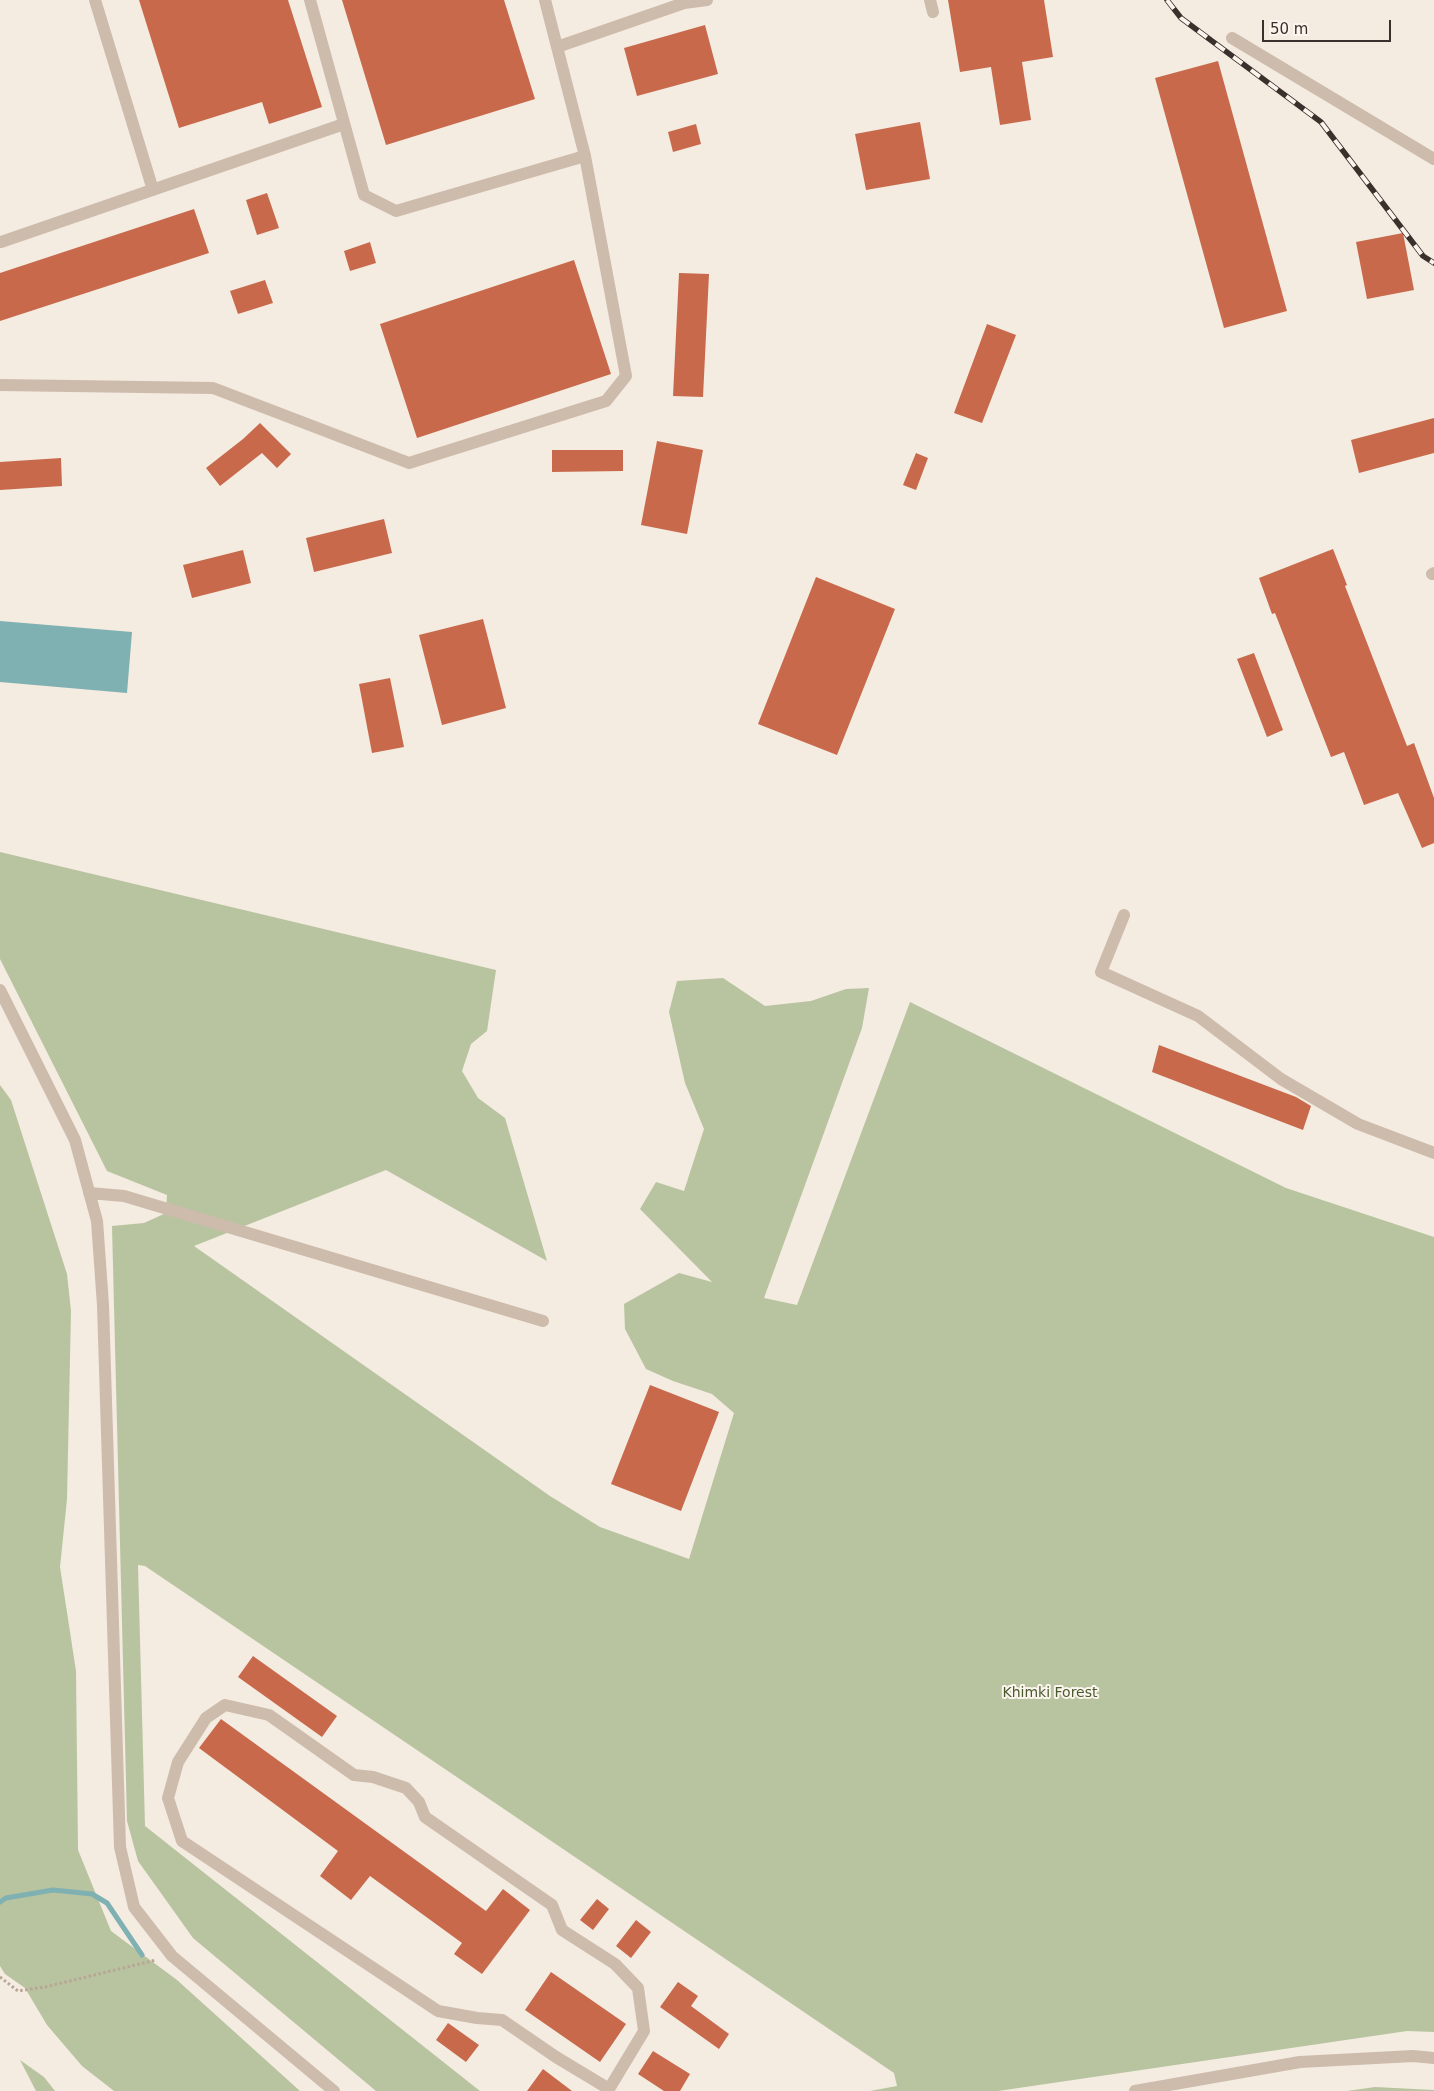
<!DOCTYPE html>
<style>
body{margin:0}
#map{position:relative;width:1434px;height:2091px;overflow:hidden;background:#f4ebe1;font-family:"DejaVu Sans",sans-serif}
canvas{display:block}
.scale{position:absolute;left:1262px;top:20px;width:129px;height:22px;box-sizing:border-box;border:2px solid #3b302b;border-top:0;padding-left:6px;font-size:15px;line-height:18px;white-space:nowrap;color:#3b302b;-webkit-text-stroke:4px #fbf5ee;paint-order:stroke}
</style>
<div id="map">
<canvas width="1434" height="2091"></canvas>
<div class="scale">50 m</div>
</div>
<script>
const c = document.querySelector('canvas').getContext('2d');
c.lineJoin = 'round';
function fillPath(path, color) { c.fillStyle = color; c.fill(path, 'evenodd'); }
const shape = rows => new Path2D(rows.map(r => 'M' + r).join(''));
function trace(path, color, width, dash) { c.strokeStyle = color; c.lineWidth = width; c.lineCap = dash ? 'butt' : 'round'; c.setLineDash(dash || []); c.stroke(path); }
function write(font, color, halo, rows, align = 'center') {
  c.font = font + ' "DejaVu Sans",sans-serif'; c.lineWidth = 4; c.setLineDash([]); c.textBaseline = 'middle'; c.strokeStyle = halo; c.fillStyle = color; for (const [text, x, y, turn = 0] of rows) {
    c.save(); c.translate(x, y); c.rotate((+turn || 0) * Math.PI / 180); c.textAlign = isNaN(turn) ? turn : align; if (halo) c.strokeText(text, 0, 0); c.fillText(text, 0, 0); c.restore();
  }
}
fillPath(shape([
 [0,852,496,970,487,1031,471,1044,462,1071,478,1098,505,1118,547,1261,386,1170,194,1246,550,1496,600,1527,689,1559,734,1413,712,1394,673,1381,646,1369,625,1329,624,1304,679,1273,712,1282,640,1209,656,1182,684,1191,704,1129,685,1083,669,1012,677,981,723,978,765,1006,811,1001,846,989,869,988,862,1028,764,1298,797,1305,910,1002,1286,1188,1434,1237,1434,2032,1407,2031,998,2091,870,2091,897,2086,894,2073,145,1566,138,1565,145,1826,480,2091,376,2091,193,1938,138,1861,127,1821,112,1226,144,1223,166,1213,167,1195,107,1171,0,959],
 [0,1085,11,1100,67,1274,71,1311,67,1499,60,1567,76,1671,78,1850,111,1931,177,1980,300,2091,114,2091,82,2066,47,2025,25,1988,5,1974,0,1966],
 [20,2060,44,2077,55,2091,36,2091],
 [1375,2087,1434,2090,1434,2091,1347,2091]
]), '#b8c4a0');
fillPath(shape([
 [0,621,132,632,127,693,0,682]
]), '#7fb0b2');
trace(shape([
 [0,1902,6,1898,53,1890,92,1894,107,1903,142,1955]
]), '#7fb0b2', 5);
fillPath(shape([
 [139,0,288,0,322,107,269,124,262,102,179,128],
 [342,0,504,0,535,99,386,145],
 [948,0,1044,0,1053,57,1022,62,1031,120,1000,125,991,67,960,72],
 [705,25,718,74,637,96,624,48],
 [1218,61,1287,311,1224,328,1155,78],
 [920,122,930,179,866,190,855,134],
 [696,124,701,144,673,152,668,132],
 [267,193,279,228,257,235,246,200],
 [194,209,209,253,0,321,0,273],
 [1403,233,1414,290,1367,299,1356,242],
 [370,242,376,263,350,271,344,251],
 [574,260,611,374,417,438,380,324],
 [679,273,709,274,703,397,673,396],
 [265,280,273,303,238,314,230,291],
 [987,324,1016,335,982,423,954,413],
 [1434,418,1434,453,1359,473,1351,440],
 [260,423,291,454,277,468,262,453,220,486,206,468,243,439],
 [657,441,703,450,687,534,641,525],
 [552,450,623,450,623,471,552,472],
 [916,453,928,458,916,490,903,485],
 [61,458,62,486,0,490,0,462],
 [384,519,392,553,314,572,306,538],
 [1333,549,1347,585,1345,586,1407,746,1414,743,1434,798,1434,843,1422,848,1398,793,1364,805,1344,752,1331,757,1275,613,1272,614,1259,578],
 [243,550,251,583,192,598,183,565],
 [816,577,895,609,837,755,758,724],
 [483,619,506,708,442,725,419,635],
 [1254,653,1283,730,1267,737,1237,659],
 [390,678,404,747,372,753,359,684],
 [1159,1045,1296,1097,1311,1106,1303,1130,1152,1072],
 [650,1385,719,1412,681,1511,611,1484],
 [253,1656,337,1716,322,1737,238,1677],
 [221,1719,486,1911,503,1889,530,1910,482,1974,454,1954,462,1943,370,1876,351,1900,320,1876,338,1851,199,1748],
 [597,1899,609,1909,593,1930,580,1920],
 [636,1920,651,1932,631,1958,616,1946],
 [551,1972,626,2024,600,2062,525,2010],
 [678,1982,698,1996,691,2006,729,2034,719,2049,660,2007],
 [448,2023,479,2045,466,2062,436,2040],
 [653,2051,690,2074,680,2091,664,2091,638,2074],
 [543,2069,572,2091,527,2091]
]), '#c8694b');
trace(shape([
 [0,1977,18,1991,45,1987,156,1960]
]), '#b9a596', 3, [2.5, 2.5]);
trace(shape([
 [95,0,153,190],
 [310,0,364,195,396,211,585,156],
 [930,0,933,12],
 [1232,38,1434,159],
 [557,47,684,3,707,0],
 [1,242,344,124],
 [0,385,213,388,409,463,606,401,626,376,585,156,545,0],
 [1432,574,1434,573],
 [1124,915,1101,972,1198,1016,1281,1079,1358,1124,1434,1153],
 [0,990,75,1140,97,1221,103,1305,120,1847,134,1907,172,1956,334,2091],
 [89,1193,124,1196,543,1321],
 [608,2091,609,2089,644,2031,638,1988,615,1964,562,1930,552,1905,425,1817,419,1802,406,1788,373,1777,354,1775,269,1715,225,1705,206,1718,178,1762,168,1798,182,1841,438,2011,477,2018,502,2020,556,2057,609,2089],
 [1135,2091,1300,2062,1413,2056,1434,2058]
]), '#cdbbac', 12);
const rail = shape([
 [1167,0,1181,18,1321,122,1423,256,1434,263]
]);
trace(rail, '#3b302b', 5.5);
trace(rail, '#fbf5ee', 4, [11]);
write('14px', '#4a5a2e', '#fbf5ee', [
 ["Khimki Forest",1050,1693]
]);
</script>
